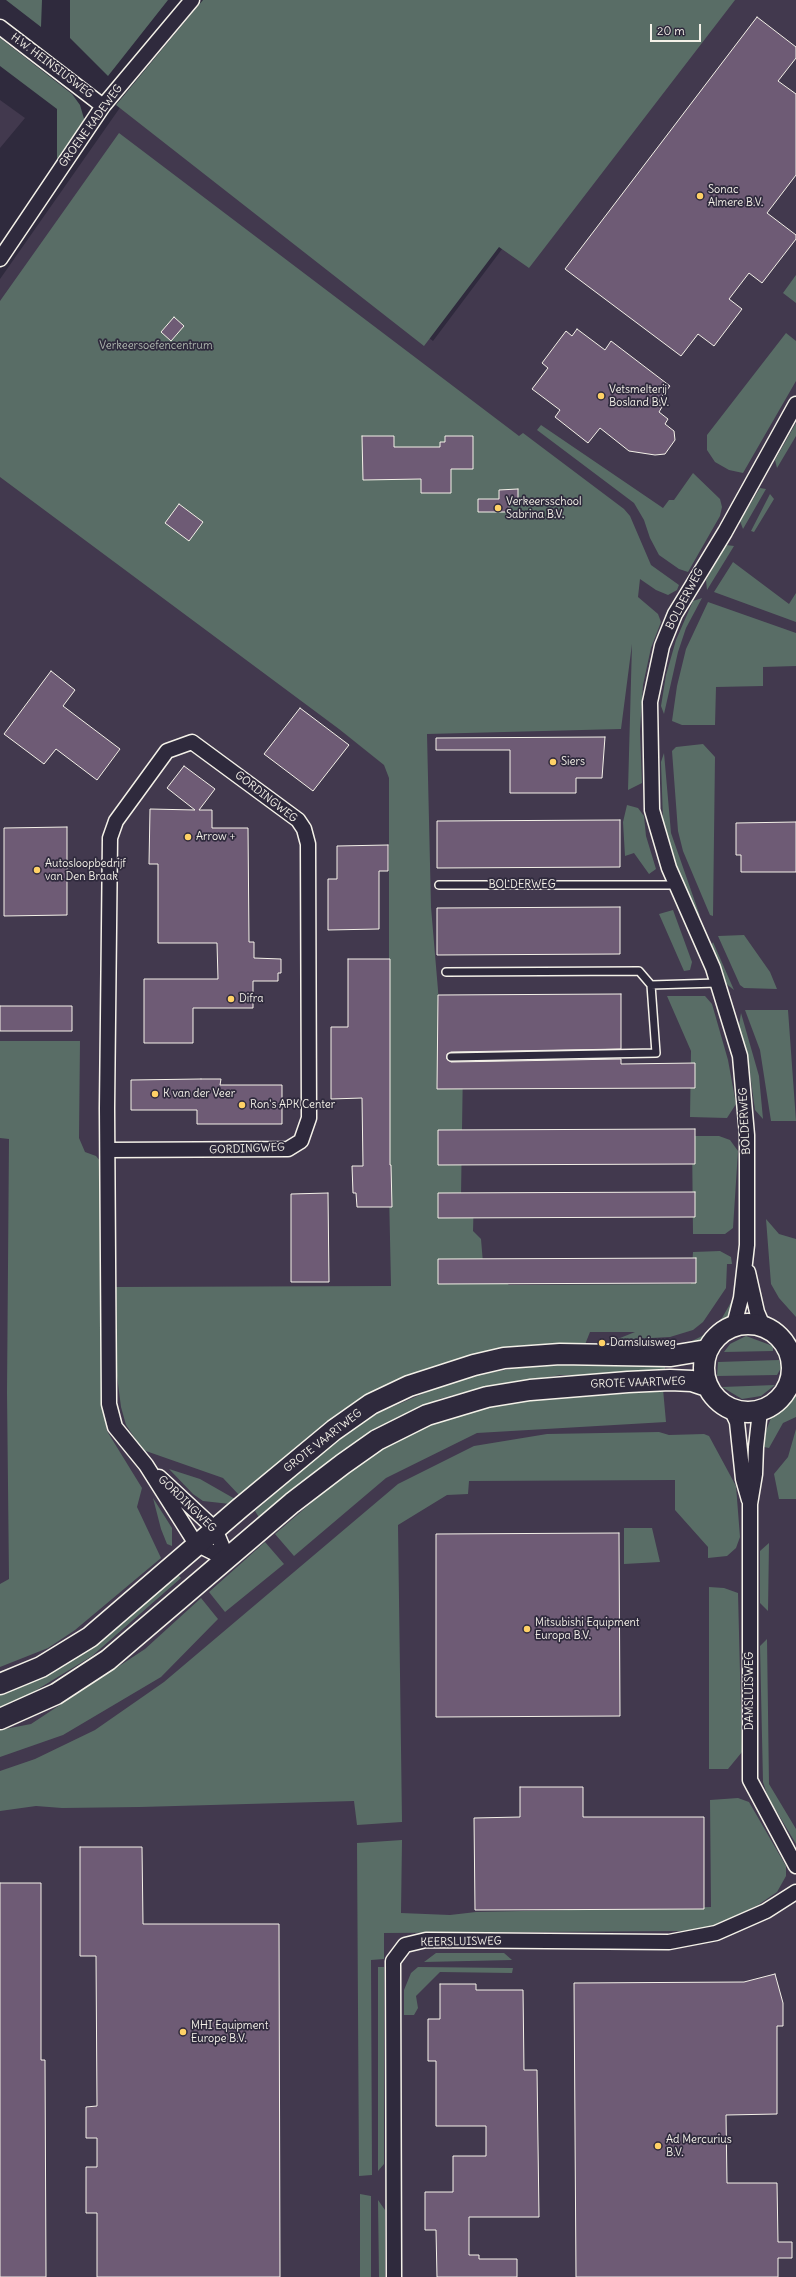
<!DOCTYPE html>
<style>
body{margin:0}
#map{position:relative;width:796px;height:2277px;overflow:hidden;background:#2f2a3d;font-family:Delius,sans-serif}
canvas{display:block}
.scale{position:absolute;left:650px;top:24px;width:51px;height:18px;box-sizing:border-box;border:2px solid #f4f1e8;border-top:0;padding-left:5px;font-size:12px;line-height:14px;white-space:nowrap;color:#f4f1e8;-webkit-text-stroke:3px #2f2a3d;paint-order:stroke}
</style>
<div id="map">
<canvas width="796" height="2277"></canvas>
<div class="scale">20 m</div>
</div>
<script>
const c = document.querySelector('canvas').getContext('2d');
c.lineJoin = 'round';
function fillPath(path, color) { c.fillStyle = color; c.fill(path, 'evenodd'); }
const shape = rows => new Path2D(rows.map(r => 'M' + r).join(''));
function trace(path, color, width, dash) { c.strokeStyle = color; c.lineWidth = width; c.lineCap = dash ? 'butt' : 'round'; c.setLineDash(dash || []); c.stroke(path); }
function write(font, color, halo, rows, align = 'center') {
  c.font = font + ' Delius,sans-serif'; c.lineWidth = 3.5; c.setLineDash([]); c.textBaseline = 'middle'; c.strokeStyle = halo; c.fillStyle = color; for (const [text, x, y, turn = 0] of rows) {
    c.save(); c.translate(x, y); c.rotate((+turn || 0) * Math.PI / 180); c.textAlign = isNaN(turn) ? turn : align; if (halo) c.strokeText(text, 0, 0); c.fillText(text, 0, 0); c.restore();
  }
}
fillPath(shape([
 [689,0,796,0,796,2277,0,2277,0,279,126,99,433,341],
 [0,100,25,118,0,148]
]), '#42394e');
fillPath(shape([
 [6,0,42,0,41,27],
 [70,0,168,0,108,76,70,38],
 [203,0,735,0,529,268,499,247,424,346,116,105],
 [0,38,72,94,80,105,85,122,57,172,57,109,0,66],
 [119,133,519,436,523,433,624,509,630,516,651,565,679,585,677,590,668,595,656,590,640,579,638,597,658,614,661,622,651,648,643,685,640,731,642,783,628,790,632,644,621,729,427,734,431,907,438,990,441,1040,438,1065,463,1064,461,1196,474,1196,473,1231,481,1239,483,1263,496,1275,509,1285,691,1284,693,1252,720,1251,731,1257,732,1264,727,1264,726,1288,703,1322,693,1330,670,1337,615,1340,635,1332,590,1332,584,1347,433,1368,240,1496,223,1478,143,1450,126,1425,121,1407,117,1376,116,1287,391,1286,389,1191,389,778,384,765,339,729,0,477,0,301],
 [796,275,796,303,783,293],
 [786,333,796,341,796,381,743,473,729,470,715,462,707,450,707,435],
 [796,423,796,436,777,468,775,460],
 [541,425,663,508,669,500,674,500,693,473,720,499,722,507,720,516,688,572,679,569,659,555,650,538,644,520,634,503,537,430],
 [760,488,766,489,743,529,740,521],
 [770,494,774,499,754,532,751,531],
 [726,545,734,546,707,590,706,580],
 [733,562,789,604,796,593,796,622,714,592],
 [702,598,686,628,678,652,664,714,661,706,666,675,676,640,693,601],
 [708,602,796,633,796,666,763,667,763,686,716,687,715,725,682,725,672,721,677,686,686,649],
 [703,744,715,757,713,916,710,915,683,851,678,831,672,751,676,747],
 [664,753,671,833,700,916,693,909,674,863,663,821,661,762],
 [627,805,638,808,644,816,646,836,656,869,649,874,634,853,625,856,623,822],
 [673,910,692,962,690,970,684,971,659,914],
 [744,935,770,972,777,989,744,988,740,985,718,936],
 [713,942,734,990,724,982,710,949],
 [667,996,705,996,712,1004,728,1060,736,1104,727,1118,690,1117,691,1051],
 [745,1010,788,1010,796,1121,771,1121,760,1050],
 [741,1013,759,1076,763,1119,755,1110,749,1066,739,1025],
 [0,1041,80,1041,79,1138,85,1152,96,1156,101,1162,103,1409,107,1431,142,1488,137,1507,161,1558,75,1630,48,1648,0,1667,0,1584,9,1579,7,1392,9,1139,0,1138],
 [692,1136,719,1136,730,1140,738,1151,733,1228,725,1234,693,1234],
 [766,1219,779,1234,796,1239,796,1317,779,1298,771,1284],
 [738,1290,732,1318,719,1327,705,1341,680,1347,702,1336,722,1318],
 [746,1336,773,1346,773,1351,724,1352,730,1344],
 [779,1360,781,1368,777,1375,717,1376,718,1362],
 [574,1362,665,1362,665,1375,561,1375,480,1388,439,1399,381,1428,343,1451,260,1519,255,1511,339,1438,378,1413,457,1379,531,1365],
 [775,1385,761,1396,742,1399,722,1387],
 [663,1389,666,1422,477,1433,386,1478,294,1556,275,1534,354,1466,417,1427,471,1409,540,1396],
 [796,1396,796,1417,783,1423,769,1448,764,1447,766,1431,771,1418],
 [796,1429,796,1499,779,1499,774,1474,788,1457],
 [659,1432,669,1435,704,1434,709,1436,736,1486,740,1537,736,1548,727,1556,708,1558,708,1547,675,1510,675,1480,469,1481,468,1494,447,1495,398,1525,402,1822,357,1825,354,1801,140,1807,62,1808,36,1806,0,1811,0,1771,35,1759,95,1730,164,1682,398,1484,474,1446,547,1434],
 [169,1469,200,1479,235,1499,230,1504,203,1501,193,1494],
 [153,1498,172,1528,172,1546,167,1544,161,1529],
 [624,1528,652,1528,660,1562,624,1564],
 [265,1542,284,1564,225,1612,209,1592],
 [769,1543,768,1611,760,1603,760,1551],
 [177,1574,181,1578,92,1656,12,1705,0,1709,0,1693],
 [709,1587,724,1588,738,1593,742,1752,728,1769,709,1769],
 [201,1598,218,1619,161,1677,63,1735,0,1757,0,1730,31,1724,145,1649],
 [767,1639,769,1784,796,1829,796,1844,768,1797,763,1782,760,1646],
 [738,1798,749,1802,786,1866,786,1876,777,1892,758,1905,711,1928,681,1931,384,1933,384,1959,371,1960,372,2175,359,2176,357,1843,402,1840,401,1913,450,1915,476,1912,711,1907,710,1800],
 [436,1953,504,1953,512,1960,424,1962],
 [378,1967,384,1967,384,2164,378,2171],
 [418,1967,513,1968,512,1973,440,1972,416,1996,418,2008,414,2015,404,2015,404,1990,411,1973],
 [360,2194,371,2196,371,2277,360,2277],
 [378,2200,385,2210,385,2277,379,2277]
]), '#596d66');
const building = shape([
 [757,17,796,47,796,58,778,81,796,94,796,175,767,213,796,235,796,239,762,283,749,273,729,299,742,309,714,346,698,334,681,356,565,269,757,17],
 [174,317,184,326,171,341,161,332,174,317],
 [577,329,605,350,611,341,670,386,659,400,662,407,659,412,668,419,665,424,674,431,675,440,665,454,655,455,629,451,600,428,588,443,555,417,560,410,532,389,548,368,542,363,566,331,572,336,577,329],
 [362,436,394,436,394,447,440,447,440,442,445,442,445,436,473,436,473,469,451,469,451,493,421,493,421,479,363,480,362,436],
 [518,489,518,502,509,502,509,512,478,512,478,499,499,499,499,490,518,489],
 [179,504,203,522,189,541,165,523,179,504],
 [51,671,75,690,63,706,120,749,97,780,56,749,44,764,4,734,51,671],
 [300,708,349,745,313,791,264,754,300,708],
 [605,737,602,778,576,778,576,793,510,793,510,750,436,750,436,738,605,737],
 [184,766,215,789,199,810,212,810,212,828,248,828,249,942,254,942,254,958,281,959,281,973,278,973,278,981,253,981,253,1008,193,1008,193,1043,144,1043,144,979,218,979,217,943,158,943,158,864,149,864,150,809,195,810,167,788,184,766],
 [620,820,620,867,437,868,437,821,620,820],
 [796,822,796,872,741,872,741,855,736,855,736,823,796,822],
 [67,827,67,915,4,916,4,828,67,827],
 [388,845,388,871,379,871,379,929,328,930,328,879,337,879,337,846,388,845],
 [620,907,620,954,437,955,437,908,620,907],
 [348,959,390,959,390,1165,391,1165,392,1207,357,1207,356,1193,353,1193,352,1166,363,1166,362,1098,331,1099,331,1027,348,1027,348,959],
 [621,994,621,1049,451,1052,447,1054,447,1059,451,1062,621,1059,621,1064,695,1063,695,1088,437,1089,438,995,621,994],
 [0,1006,72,1006,72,1031,0,1031,0,1006],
 [201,1079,221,1079,220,1085,282,1085,282,1124,197,1124,197,1110,131,1110,131,1080,201,1079],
 [695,1129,695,1164,438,1165,438,1130,695,1129],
 [695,1192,695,1217,438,1218,438,1193,695,1192],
 [328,1193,329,1282,291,1282,291,1194,328,1193],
 [696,1258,696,1283,438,1284,438,1259,696,1258],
 [619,1533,620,1716,436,1717,436,1534,619,1533],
 [520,1787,583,1787,583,1817,704,1817,704,1909,475,1910,474,1818,520,1817,520,1787],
 [80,1847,142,1847,143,1924,279,1924,280,2277,97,2277,97,2213,86,2213,86,2167,97,2167,97,2138,86,2138,86,2107,97,2106,96,1956,80,1956,80,1847],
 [0,1883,41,1883,41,2060,45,2060,46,2277,0,2277,0,1883],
 [775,1974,783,2003,783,2026,777,2026,777,2114,726,2115,727,2183,777,2183,778,2242,792,2242,792,2258,778,2258,778,2277,576,2277,574,1983,744,1982,775,1974],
 [440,1984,476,1984,476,1990,523,1990,524,2070,537,2070,539,2217,469,2217,469,2255,479,2255,479,2259,517,2259,517,2277,437,2277,436,2230,425,2230,425,2192,453,2192,453,2156,486,2156,486,2126,436,2126,436,2061,428,2061,428,2019,440,2019,440,1984]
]);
fillPath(building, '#6e5b75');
trace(building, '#f4f1e8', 1);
const service = shape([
 [439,885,677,885],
 [446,972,639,971,651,985],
 [451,1057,656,1053,651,985,717,983]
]);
const minor = shape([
 [0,27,103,106],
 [0,259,103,106,192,0],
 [108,1150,288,1149,301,1141,309,1118,308,844,304,829,298,820,192,742,167,751,116,821,110,838,107,1108,108,1260,109,1404,115,1427,146,1465,196,1544,228,1560],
 [748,1272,757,1312,763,1326],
 [734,1325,741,1298,747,1245,747,1135,740,1056,713,968,669,868,652,810,650,702,662,646,675,614,725,532,796,404],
 [731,1409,737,1422,743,1479,749,1500],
 [760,1411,756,1447,755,1474,750,1504,750,1780,796,1866],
 [159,1477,215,1529,228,1560],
 [394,2277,393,1961,405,1945,426,1940,669,1942,716,1933,766,1911,796,1892]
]);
const secondary = shape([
 '704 1368a44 44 0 1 1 88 0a44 44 0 1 1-88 0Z',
 [0,1684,41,1667,90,1637,240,1508,334,1430,371,1404,409,1386,474,1365,504,1358,560,1354,671,1356,707,1350],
 [0,1719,56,1694,108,1660,292,1503,343,1464,377,1440,427,1415,487,1397,530,1390,628,1382,670,1380,692,1381,707,1386]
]);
trace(service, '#f4f1e8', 10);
trace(minor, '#f4f1e8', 17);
trace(secondary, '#f4f1e8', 23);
trace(service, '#2f2a3d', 7);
trace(minor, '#2f2a3d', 14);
trace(secondary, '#2f2a3d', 20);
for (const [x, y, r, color] of [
 [700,196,4,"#ffd166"],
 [601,396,4,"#ffd166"],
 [498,508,4,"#ffd166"],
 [553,762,4,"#ffd166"],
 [188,837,4,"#ffd166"],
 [37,870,4,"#ffd166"],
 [231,999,4,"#ffd166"],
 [155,1094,4,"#ffd166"],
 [242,1105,4,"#ffd166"],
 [602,1343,4,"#ffd166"],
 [527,1629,4,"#ffd166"],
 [183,2032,4,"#ffd166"],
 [658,2146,4,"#ffd166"]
]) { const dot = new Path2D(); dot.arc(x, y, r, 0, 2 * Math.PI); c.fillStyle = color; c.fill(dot); trace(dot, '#2f2a3d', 1.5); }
write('11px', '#f4f1e8', '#2f2a3d', [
 ["H.W. HEINSIUSWEG",52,66,37],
 ["GROENE KADEWEG",91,126,-54],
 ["BOLDERWEG",685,599,-62],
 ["GORDINGWEG",266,797,38],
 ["BOLDERWEG",522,885],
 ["BOLDERWEG",745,1121,-93],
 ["GORDINGWEG",247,1149,-2],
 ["GROTE VAARTWEG",638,1383,-2],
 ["GROTE VAARTWEG",323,1441,-38],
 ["GORDINGWEG",187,1504,44],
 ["DAMSLUISWEG",750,1691,-90],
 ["KEERSLUISWEG",461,1942,-1]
]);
write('11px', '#f4f1e8', '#2f2a3d', [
 ["Sonac",708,190],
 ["Almere B.V.",708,203],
 ["Vetsmelterij",609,390],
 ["Bosland B.V.",609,403],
 ["Verkeersschool",506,502],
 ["Sabrina B.V.",506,515],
 ["Siers",561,762],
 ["Arrow +",196,837],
 ["Autosloopbedrijf",45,864],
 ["van Den Braak",45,877],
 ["Difra",239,999],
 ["K van der Veer",163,1094],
 ["Ron's APK Center",250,1105],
 ["Damsluisweg",610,1343],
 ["Mitsubishi Equipment",535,1623],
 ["Europa B.V.",535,1636],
 ["MHI Equipment",191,2026],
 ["Europe B.V.",191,2039],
 ["Ad Mercurius",666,2140],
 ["B.V.",666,2153]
], 'left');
write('11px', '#aeb6ae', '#2f2a3d', [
 ["Verkeersoefencentrum",156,346]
]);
</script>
